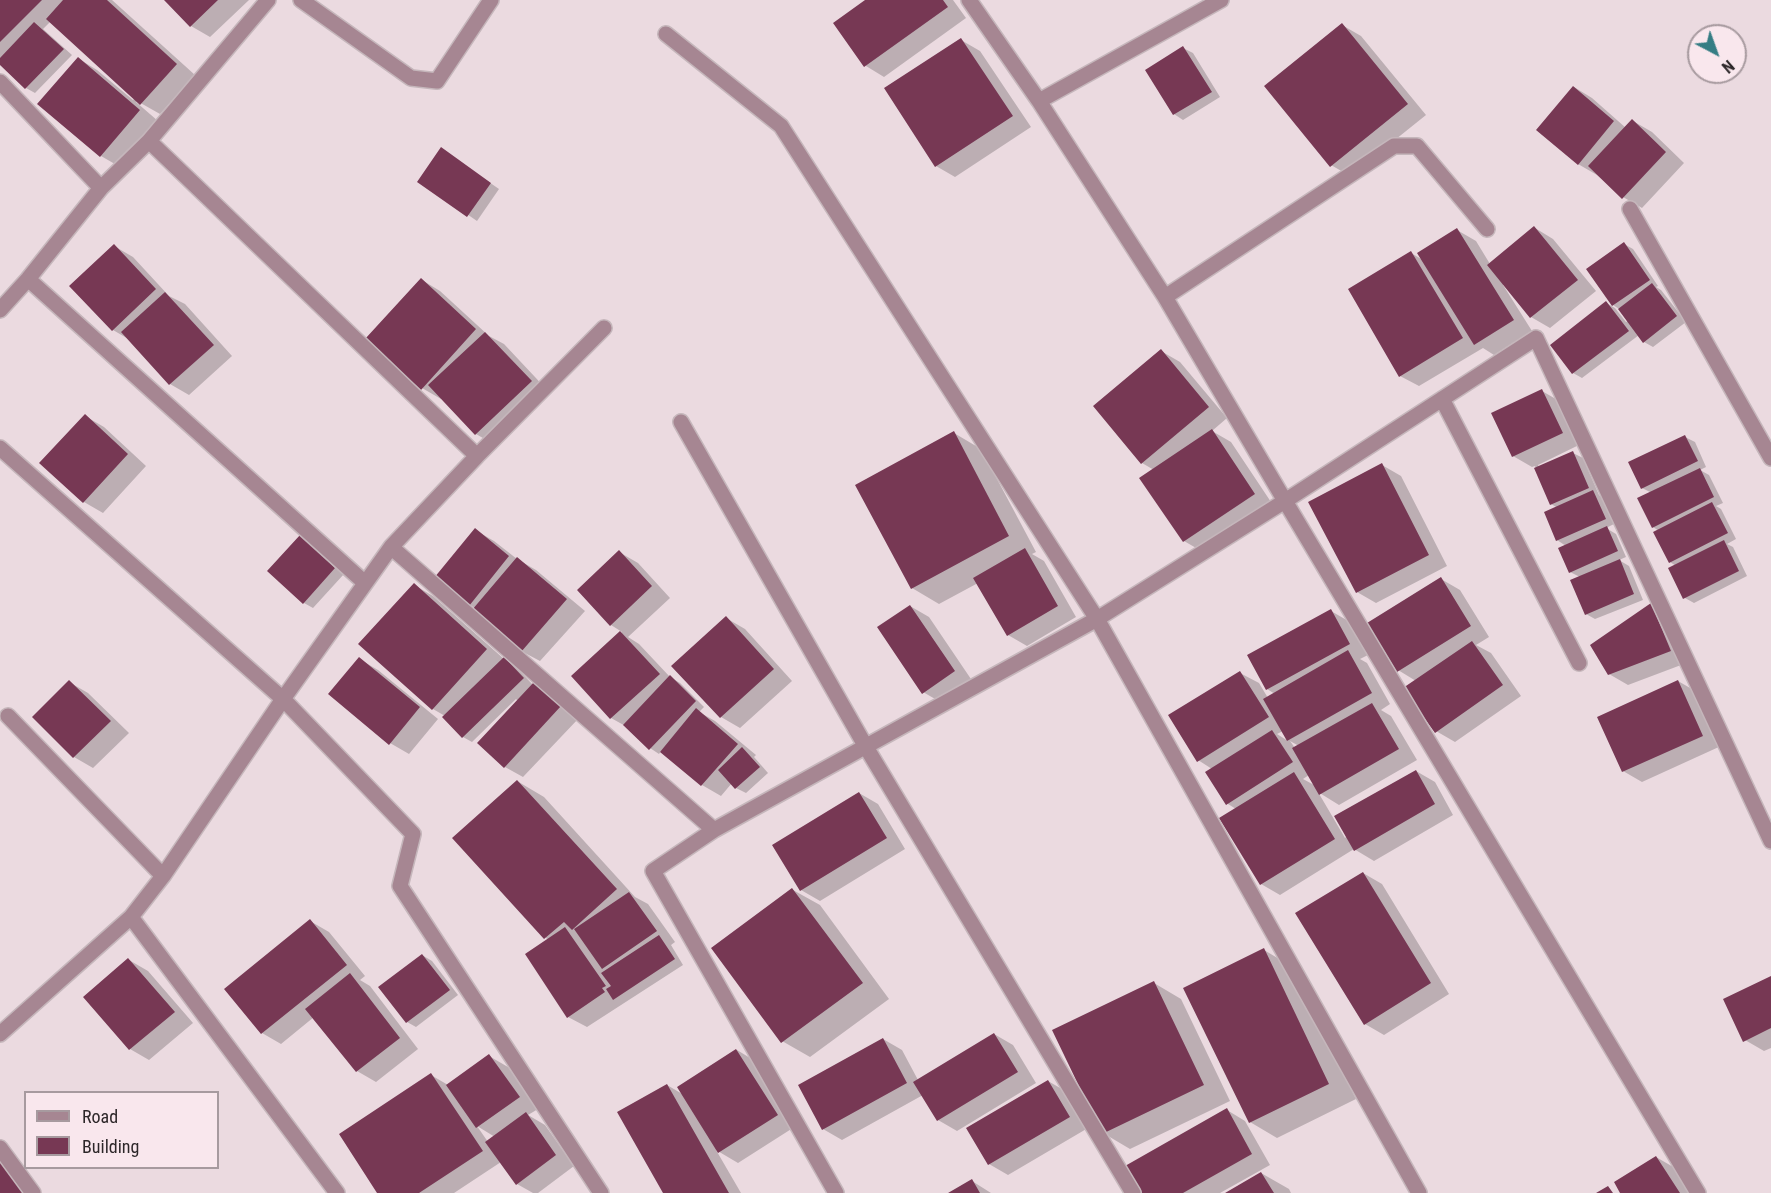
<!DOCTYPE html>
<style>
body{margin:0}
#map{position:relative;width:1771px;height:1193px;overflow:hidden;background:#ebdae0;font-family:"Roboto Condensed",sans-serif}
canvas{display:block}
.legend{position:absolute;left:24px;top:1091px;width:195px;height:78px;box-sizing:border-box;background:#f9e7ed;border:2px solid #a79a9f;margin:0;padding:8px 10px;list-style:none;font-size:18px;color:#2d2729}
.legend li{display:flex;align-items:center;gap:12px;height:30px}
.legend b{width:30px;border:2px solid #a79a9f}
.north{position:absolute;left:1687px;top:24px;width:60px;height:60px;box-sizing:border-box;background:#f9e7ed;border:2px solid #a79a9f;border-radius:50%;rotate:139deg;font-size:16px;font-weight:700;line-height:24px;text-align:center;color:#2d2729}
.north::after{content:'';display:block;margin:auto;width:21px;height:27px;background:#357d84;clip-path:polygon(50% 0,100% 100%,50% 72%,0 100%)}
</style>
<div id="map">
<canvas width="1771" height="1193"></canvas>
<ul class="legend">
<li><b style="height:8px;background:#a68692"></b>Road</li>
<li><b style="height:16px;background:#773854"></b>Building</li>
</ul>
<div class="north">N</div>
</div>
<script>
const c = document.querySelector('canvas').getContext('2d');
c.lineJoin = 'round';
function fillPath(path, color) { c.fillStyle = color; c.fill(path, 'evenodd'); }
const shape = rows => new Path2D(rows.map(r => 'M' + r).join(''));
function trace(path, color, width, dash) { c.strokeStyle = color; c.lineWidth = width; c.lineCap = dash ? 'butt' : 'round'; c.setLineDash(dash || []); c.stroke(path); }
fillPath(shape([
 [0,0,112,0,195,75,160,114,137,101,136,102,158,121,120,167,101,156,40,104,79,59,97,70,133,100,135,98,50,22,43,29,72,55,35,93,26,88,0,63,1,59,0,58],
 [166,0,249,0,210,37,191,26],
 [868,0,953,0,966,18,884,77,866,66],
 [1342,25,1361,36,1426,115,1350,176,1331,165],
 [961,40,980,51,1031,127,955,177,936,166,886,89],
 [1183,48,1193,53,1220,97,1183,120,1174,114,1147,70],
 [1574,87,1592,98,1626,128,1633,121,1652,132,1684,163,1642,208,1623,197,1597,175,1578,164],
 [450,155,499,189,477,221,419,181],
 [1535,228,1553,239,1596,291,1550,328,1531,317,1505,284,1503,285,1532,331,1494,355,1483,348,1419,386,1400,376,1411,253,1423,260,1457,230,1476,241,1490,264],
 [1624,244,1633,249,1658,286,1656,287,1661,290,1686,322,1653,347,1644,342,1639,335,1582,378,1573,373,1606,303,1615,308,1626,322,1628,321,1619,309,1613,305,1588,269],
 [114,246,133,257,169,296,185,304,232,356,189,395,170,384,130,340,113,330],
 [422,280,440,291,489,336,504,344,550,393,495,445,476,434,442,398,441,399,422,388],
 [1161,351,1180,362,1227,418,1212,431,1231,442,1273,505,1203,552,1184,541,1154,470,1142,463,1095,406],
 [1542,391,1561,402,1581,444,1538,465,1539,467,1573,453,1583,458,1599,495,1603,498,1614,524,1606,528,1616,534,1626,557,1619,560,1629,566,1643,600,1595,619,1586,614,1580,577,1570,572,1566,546,1557,540,1558,508,1551,504,1535,466,1532,467,1513,456,1493,414],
 [85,416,104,427,146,466,103,513,84,502],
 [954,433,981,449,1036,552,1032,554,1044,561,1076,617,1027,646,1008,635,978,583,939,604,912,588],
 [1685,437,1695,442,1706,467,1700,470,1709,475,1723,503,1716,506,1721,509,1736,539,1727,544,1733,547,1747,576,1694,603,1685,598,1676,566,1670,562,1659,531,1653,527,1652,493,1642,488],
 [1382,465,1401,476,1447,566,1376,603,1357,592],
 [475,530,494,541,517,559,536,570,585,611,540,661,521,651,475,608,470,605],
 [300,537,309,543,344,574,313,608,304,603],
 [619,552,638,563,670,598,628,637,639,644,670,677,680,683,704,707,699,712,715,721,756,755,754,757,768,773,746,793,736,788,732,783,721,796,702,785,661,751,659,754,650,748,629,728,611,718,573,677,622,632,611,625],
 [1441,579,1460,590,1489,637,1476,645,1491,653,1521,696,1455,742,1436,731,1416,681,1398,670],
 [414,585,433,596,504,659,513,664,533,685,553,694,579,718,523,777,505,767,518,701,516,699,472,742,463,737,445,716,433,709,361,644],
 [1651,605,1670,616,1689,662,1628,685,1609,674],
 [910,606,929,617,973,682,942,703,923,692],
 [1331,611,1350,622,1368,655,1360,659,1367,663,1390,704,1381,710,1391,716,1417,760,1339,805,1318,792,1345,838,1416,771,1435,782,1453,815,1374,861,1354,849,1280,895,1261,884,1236,809,1228,804,1212,769,1198,760,1240,673,1259,683,1268,698,1275,694,1267,689],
 [1283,731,1288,741,1277,734],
 [1290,741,1299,746,1295,748],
 [1309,775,1316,786,1303,779],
 [726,618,745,629,792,681,740,728,721,717,673,666],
 [359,659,378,670,438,719,409,754,390,743],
 [1678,681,1697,692,1721,746,1642,782,1623,771],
 [69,682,88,693,129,733,93,768,74,757],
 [517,781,544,797,635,897,648,904,675,942,671,945,683,965,587,1027,568,1017,548,940,454,838],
 [859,793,878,804,905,849,820,901,801,890],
 [1363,873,1382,884,1449,994,1384,1035,1365,1024],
 [793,890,820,905,889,999,810,1057,782,1041],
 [310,921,329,932,365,976,360,980,370,986,418,1049,376,1082,357,1071,314,1017,281,1044,262,1033],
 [1264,950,1291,966,1356,1099,1277,1138,1250,1122],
 [422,955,432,961,458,995,416,1027,407,1022],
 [129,960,148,971,193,1023,149,1060,130,1049,85,997],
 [1771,977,1771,1048,1764,1051,1745,1040],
 [1154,983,1181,999,1230,1101,1130,1149,1103,1133],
 [994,1034,1013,1045,1036,1083,957,1131,938,1120,923,1095,842,1140,823,1129,883,1039,902,1050,918,1080],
 [737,1050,755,1061,796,1126,738,1163,716,1150,741,1193,665,1193,667,1085,684,1095],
 [489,1056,508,1067,538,1109,528,1115,545,1125,574,1166,538,1193,533,1193,517,1184,501,1162,454,1193,379,1193,431,1075,448,1085],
 [477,1126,495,1137,488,1142],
 [1048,1081,1067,1092,1088,1128,1008,1175,989,1164],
 [1227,1110,1245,1121,1270,1165,1220,1193,1143,1193],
 [1656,1157,1675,1168,1691,1193,1622,1193],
 [1261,1173,1289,1189,1291,1193,1228,1193],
 [972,1181,991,1193,951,1193]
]), '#0003');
fillPath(shape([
 [0,0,42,0,0,42],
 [63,0,107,0,177,64,140,105,46,19],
 [164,0,218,0,190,27],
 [865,0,943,0,948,7,864,67,833,23],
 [34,22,64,49,25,89,0,65,0,58],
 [1342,23,1408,104,1330,167,1264,86],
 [961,38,1013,116,935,167,884,88],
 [1183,46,1212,92,1173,115,1145,70],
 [78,57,140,110,100,157,37,104],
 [1573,86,1614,121,1578,165,1536,130],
 [1632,119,1666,152,1622,199,1588,166],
 [441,147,491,183,467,217,417,182],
 [1534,226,1578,280,1530,318,1487,265],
 [1457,228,1514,320,1474,345,1417,253],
 [1624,242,1650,280,1612,306,1586,269],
 [114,244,156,289,112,331,69,286],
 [1411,251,1463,338,1399,377,1348,289],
 [421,278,476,329,421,390,365,339],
 [1652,283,1677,316,1643,343,1618,309],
 [165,292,214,345,169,385,121,332],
 [1606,301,1629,331,1572,374,1550,345],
 [485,332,532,381,475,435,428,385],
 [1161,349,1209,407,1141,464,1093,406],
 [1542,389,1563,433,1512,457,1491,413],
 [85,414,128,454,83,503,39,463],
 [1212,429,1255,494,1183,542,1139,478],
 [954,431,1009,536,911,589,855,485],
 [1685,435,1698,461,1641,489,1628,462],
 [1573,451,1589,488,1550,505,1534,468],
 [1382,463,1429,555,1356,593,1308,502],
 [1700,468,1714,497,1652,528,1637,498],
 [1593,490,1606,519,1556,541,1544,512],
 [1712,502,1728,533,1669,563,1653,532],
 [1607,526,1618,551,1569,573,1558,548],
 [475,528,509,556,469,606,434,578],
 [300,535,335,568,303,604,267,571],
 [1724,540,1739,571,1683,599,1668,568],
 [1025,548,1058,606,1007,636,973,578],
 [619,550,652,586,610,626,577,590],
 [517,557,567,599,521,652,472,610],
 [1620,559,1634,594,1585,615,1570,580],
 [1441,577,1471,626,1397,672,1367,623],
 [414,583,487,649,432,710,358,644],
 [1651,603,1671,651,1608,675,1590,645],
 [910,605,955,671,922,694,877,627],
 [1331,609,1350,644,1266,690,1247,655],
 [726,616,774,669,720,718,671,666],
 [620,631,660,674,610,719,571,676],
 [1472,641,1503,685,1435,733,1403,688],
 [1348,650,1372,693,1287,741,1263,699],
 [359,657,420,707,389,745,328,694],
 [504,657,524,678,462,738,442,717],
 [1240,671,1269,717,1197,762,1168,715],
 [670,675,696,701,649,750,623,725],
 [69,680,111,721,73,758,32,717],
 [1678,680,1703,736,1622,772,1597,717],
 [534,682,561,706,504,768,477,743],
 [1372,703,1399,749,1319,795,1292,748],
 [696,708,738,744,701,786,660,752],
 [1272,730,1293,762,1226,805,1205,772],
 [742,747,760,767,735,789,718,770],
 [1416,770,1435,804,1354,851,1334,816],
 [1294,772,1335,839,1260,885,1219,818],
 [517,780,617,889,572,930,564,922,544,939,452,838],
 [859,792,887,838,800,891,772,845],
 [1363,872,1431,983,1364,1025,1295,913],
 [792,888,863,983,781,1043,711,948],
 [629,892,657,931,602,969,574,929],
 [310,919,347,965,261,1034,224,989],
 [565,927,606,986,602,988,605,992,567,1018,525,954],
 [659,935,675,959,613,1000,606,989,611,986,601,973],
 [1264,948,1329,1084,1249,1123,1183,988],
 [422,954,450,990,406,1023,378,987],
 [128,958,175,1012,129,1050,83,997],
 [350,973,400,1038,356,1072,305,1009],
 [1771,976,1771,1028,1743,1042,1723,999],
 [1154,981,1204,1085,1102,1134,1052,1030],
 [994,1033,1018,1072,937,1121,913,1082],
 [883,1038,907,1083,822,1130,798,1085],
 [736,1049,778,1115,718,1153,677,1087],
 [489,1054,520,1097,476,1128,446,1085],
 [431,1073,483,1151,419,1193,377,1193,339,1134],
 [1048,1080,1070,1117,988,1165,966,1128],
 [667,1084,729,1193,663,1193,617,1112],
 [1227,1108,1252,1154,1183,1193,1141,1193,1125,1166],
 [526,1112,556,1155,516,1185,485,1142],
 [1656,1156,1680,1193,1620,1193,1614,1182],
 [0,1160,26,1193,0,1193],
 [1261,1172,1274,1193,1225,1193],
 [972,1179,980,1193,948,1193],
 [1608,1186,1613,1193,1596,1193]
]), '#773854');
const street = shape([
 [301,0,411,78,437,81,491,0],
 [969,0,1039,101,1165,297,1285,501,1698,1193],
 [666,34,781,126,1097,619,1419,1193],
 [0,82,101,188],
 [1039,101,1221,0],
 [149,141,477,456],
 [1630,209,1771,458],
 [28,279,365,583],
 [1165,297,1394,146,1417,146,1487,229],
 [0,310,28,279,101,188,149,141,268,0],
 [1442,399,1579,663],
 [681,422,866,747,1133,1193],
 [0,448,283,699,413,834,400,886,601,1193],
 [391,547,714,830],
 [8,716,163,876],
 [131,917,337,1193],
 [0,1034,131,917,163,876,283,699,391,547,477,456,604,328],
 [0,1148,33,1193],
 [836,1193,653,871,714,830,1097,619,1285,501,1536,338,1771,841]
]);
trace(street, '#c5b6bb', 18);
trace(street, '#a68692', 15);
</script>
